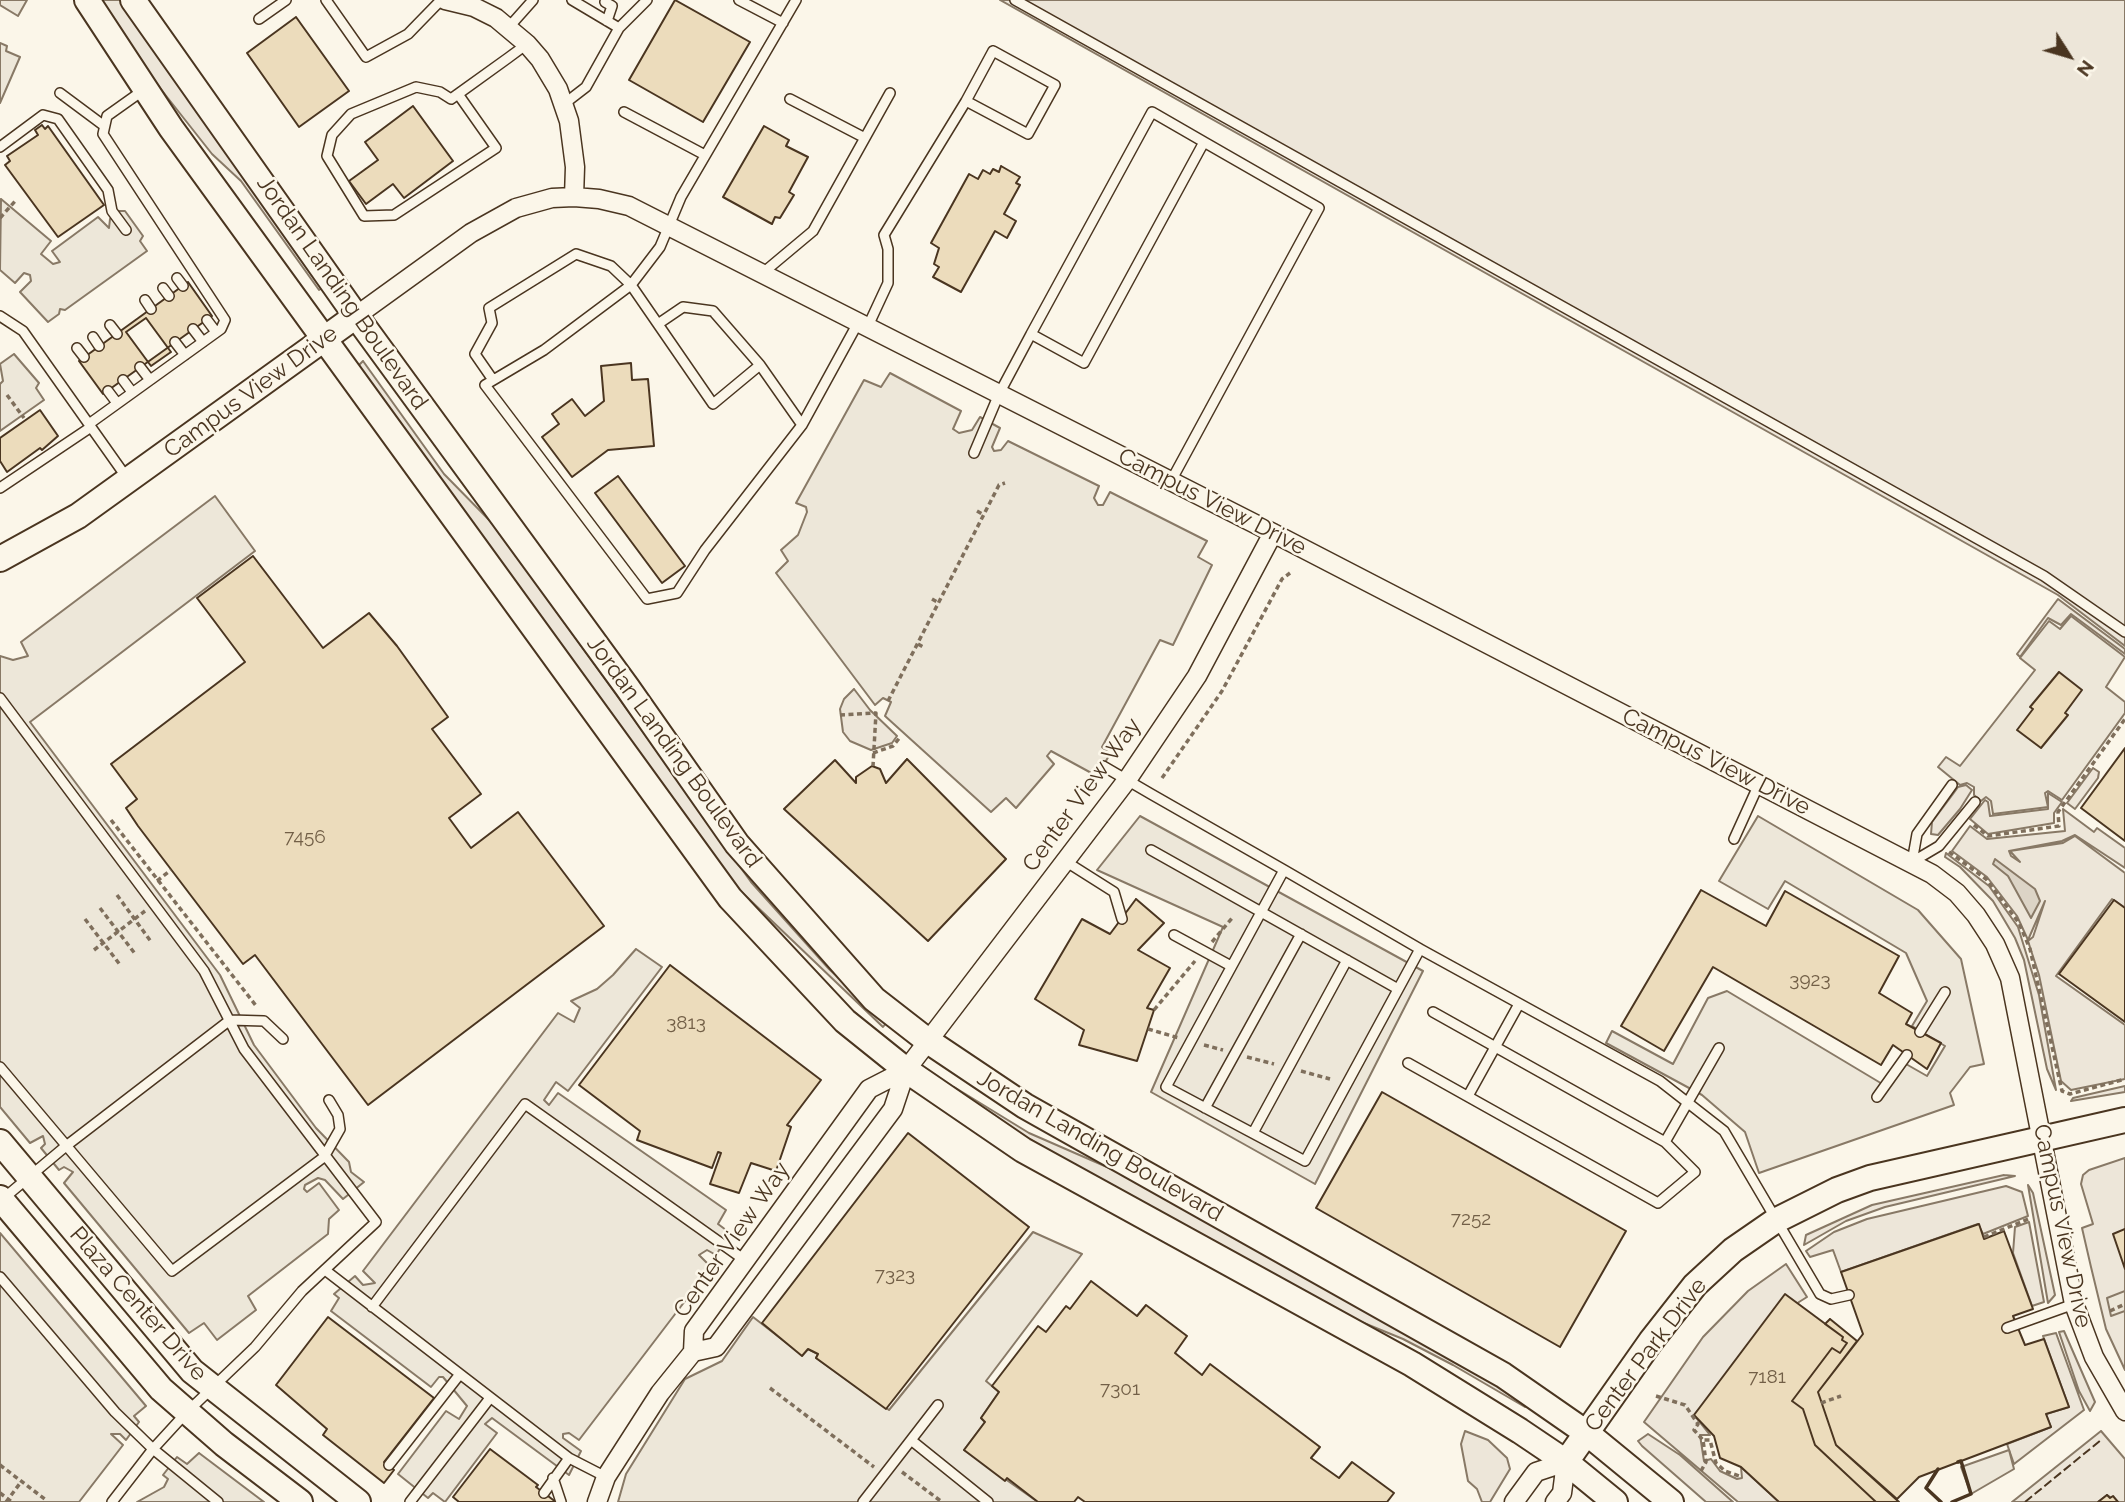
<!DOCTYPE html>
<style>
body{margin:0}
#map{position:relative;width:2125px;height:1502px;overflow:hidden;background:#fbf6e9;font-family:Raleway,sans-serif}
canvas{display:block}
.north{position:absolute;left:2034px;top:21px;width:70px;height:70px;-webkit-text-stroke:5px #fbf6e9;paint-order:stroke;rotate:127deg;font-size:19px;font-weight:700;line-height:28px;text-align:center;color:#4a3520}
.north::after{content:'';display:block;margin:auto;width:24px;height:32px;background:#4a3520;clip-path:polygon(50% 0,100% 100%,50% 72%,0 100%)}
</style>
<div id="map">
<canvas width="2125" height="1502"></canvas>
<div class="north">N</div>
</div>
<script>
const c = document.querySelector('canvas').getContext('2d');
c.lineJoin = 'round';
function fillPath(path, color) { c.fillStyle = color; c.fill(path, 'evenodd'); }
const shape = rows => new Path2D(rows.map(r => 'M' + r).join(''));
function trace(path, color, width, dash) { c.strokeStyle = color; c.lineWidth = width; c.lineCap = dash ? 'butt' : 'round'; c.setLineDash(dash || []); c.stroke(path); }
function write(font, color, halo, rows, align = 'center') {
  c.font = font + ' Raleway,sans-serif'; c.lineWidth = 5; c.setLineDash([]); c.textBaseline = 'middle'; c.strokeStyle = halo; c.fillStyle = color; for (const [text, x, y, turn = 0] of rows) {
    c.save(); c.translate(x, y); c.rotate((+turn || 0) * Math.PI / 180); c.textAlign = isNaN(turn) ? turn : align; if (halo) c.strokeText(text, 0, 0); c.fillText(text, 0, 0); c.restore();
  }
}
const green = shape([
 [100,0,121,0,176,82,324,287,319,290,241,181,212,154,167,97,130,49,100,0],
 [1000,0,2125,0,2125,646,2058,595,1000,0],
 [363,361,444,474,495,526,751,882,829,969,887,1022,883,1027,728,879,358,366,363,361],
 [2058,599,2125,649,2125,654,2071,614,2061,625,2048,618,2020,657,2017,654,2058,599],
 [854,689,870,710,897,736,892,743,871,750,850,741,843,732,840,709,844,699,854,689],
 [2093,768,2099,772,2098,778,2075,809,2067,803,2093,768],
 [1966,785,1972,790,1960,809,1938,835,1931,834,1932,822,1953,794,1958,787,1966,785],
 [2048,793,2062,802,2054,813,2054,823,1988,834,1970,819,1985,800,1988,802,1990,816,2048,809,2048,793],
 [2063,809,2094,832,2097,828,2125,848,2125,868,2075,835,2062,841,2009,851,2011,856,2020,862,2010,851,2063,843,2075,836,2125,873,2125,908,2112,899,2056,976,2125,1025,2125,1079,2071,1090,2061,1081,2039,975,2028,941,2033,937,2045,901,2028,940,2017,916,1987,877,1952,851,1970,826,1987,839,2065,831,2063,809],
 [1946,853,1989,886,2018,927,2039,995,2056,1090,2047,1069,2024,960,2015,938,1993,901,1960,867,1945,857,1946,853],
 [2125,1086,2125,1092,2071,1101,2073,1098,2125,1086],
 [954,1087,1029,1133,1123,1174,1504,1389,1526,1404,1525,1407,1453,1365,1403,1339,1359,1321,1053,1153,949,1091,954,1087],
 [2125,1158,2125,1370,2106,1329,2091,1267,2082,1228,2093,1224,2081,1184,2083,1175,2089,1170,2125,1158],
 [2004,1175,2015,1176,1885,1207,1846,1221,1804,1245,1806,1235,1872,1205,2004,1175],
 [2028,1185,2033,1193,2055,1295,2048,1303,2028,1185],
 [2006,1186,2022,1192,2028,1216,1983,1234,1978,1224,1841,1272,1833,1250,1810,1257,1806,1251,1834,1232,1867,1219,2006,1186],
 [2029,1222,2044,1302,2032,1306,2013,1253,2015,1227,2029,1222],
 [1786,1264,1807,1297,1799,1302,1694,1415,1710,1435,1700,1435,1704,1461,1711,1459,1720,1471,1737,1479,1742,1478,1741,1467,1779,1502,1738,1502,1644,1422,1703,1337,1748,1291,1786,1264],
 [2064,1331,2095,1402,2090,1411,2079,1391,2059,1332,2064,1331],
 [2056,1333,2084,1410,2014,1464,2007,1444,2051,1427,2046,1414,2069,1407,2043,1336,2056,1333],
 [1465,1431,1488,1440,1507,1458,1510,1469,1490,1502,1482,1502,1477,1489,1468,1481,1461,1444,1465,1431],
 [2101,1431,2125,1459,2125,1502,2118,1502,2107,1495,2098,1502,2012,1502,2101,1431],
 [1648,1434,1680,1455,1733,1502,1706,1502,1642,1446,1638,1441,1648,1434]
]);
fillPath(green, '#ede6d9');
trace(green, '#887966', 2);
const parking = shape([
 [0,0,27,0,18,16,0,5,0,0],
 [0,43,7,46,6,51,20,57,0,103,0,43],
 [1,199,51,241,41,254,53,264,60,262,52,251,98,217,109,228,110,219,119,211,125,211,143,236,140,241,147,251,65,310,60,309,59,314,48,322,20,292,31,281,30,275,24,273,15,283,0,270,1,199],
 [14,354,39,383,36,388,44,400,0,431,0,384,3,381,0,364,14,354],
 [890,373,961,411,953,429,959,433,972,430,980,417,1000,428,992,447,994,451,1001,450,1008,441,1099,486,1094,498,1098,505,1103,505,1110,492,1207,541,1198,557,1212,565,1173,645,1160,640,1102,747,1110,754,1103,766,1095,775,1051,751,1047,756,1054,764,1016,808,1006,798,991,812,885,716,891,702,883,698,875,705,776,573,788,561,781,550,798,535,807,512,806,507,796,503,864,380,881,387,890,373],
 [215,496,255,551,30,722,220,975,254,1045,316,1128,349,1162,351,1172,364,1182,343,1199,325,1180,318,1178,305,1185,304,1189,307,1192,319,1183,339,1210,329,1219,328,1234,248,1296,256,1310,217,1340,204,1323,189,1333,64,1183,73,1172,64,1167,59,1170,41,1148,45,1144,43,1136,30,1143,0,1107,0,656,13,660,28,656,21,642,215,496],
 [2071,616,2125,657,2106,687,2125,702,2125,713,2062,800,2048,791,2045,793,2048,807,1993,814,1991,801,1986,797,1981,801,1974,795,1974,787,1967,783,1960,785,1938,767,1946,757,1960,766,2035,670,2020,658,2049,621,2060,629,2071,616],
 [1140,816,1423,971,1315,1184,1151,1092,1223,927,1097,870,1140,816],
 [1758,816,1918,910,1961,959,1984,1064,1970,1067,1950,1093,1954,1105,1759,1173,1745,1132,1702,1095,1606,1043,1612,1031,1673,1064,1708,998,1727,991,1884,1085,1899,1060,1927,1076,1945,1046,1912,1026,1927,1001,1906,953,1785,881,1768,909,1719,881,1758,816],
 [636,949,662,967,568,1091,556,1082,544,1100,549,1105,558,1093,726,1210,718,1224,730,1233,716,1255,707,1250,699,1255,711,1267,579,1440,569,1433,563,1434,563,1438,581,1451,569,1475,492,1418,485,1424,497,1433,445,1502,433,1493,428,1498,398,1474,446,1411,459,1419,467,1406,443,1377,439,1377,431,1387,331,1311,339,1298,334,1294,355,1276,363,1285,375,1283,363,1271,558,1013,574,1022,580,1008,571,1001,597,989,613,975,636,949],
 [1033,1232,1082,1254,986,1381,999,1392,981,1418,985,1422,964,1450,1038,1502,618,1502,626,1474,685,1379,722,1361,753,1317,802,1355,808,1349,818,1354,816,1358,889,1410,1033,1232],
 [0,1233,146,1406,134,1416,139,1422,126,1440,120,1434,111,1434,123,1445,79,1502,0,1502,0,1233],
 [2125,1291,2125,1311,2111,1316,2107,1298,2125,1291],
 [2009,1450,2014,1469,1971,1494,1961,1467,2009,1450],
 [199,1453,264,1502,137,1502,164,1487,168,1479,163,1475,177,1457,187,1464,199,1453]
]);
fillPath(parking, '#ede7d9');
trace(parking, '#887966', 2);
const water = shape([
 [1995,859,2035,889,2040,901,2031,918,2008,876,1993,864,1995,859]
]);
fillPath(water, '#dcd4c6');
trace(water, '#887966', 2);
const building = shape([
 [675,0,750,42,703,122,629,80,675,0],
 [296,17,349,91,299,127,247,53,296,17],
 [413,106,453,161,404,198,393,184,366,204,349,181,378,160,365,142,413,106],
 [42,125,45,129,48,126,104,205,58,237,5,165,10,161,7,156,38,135,35,130,42,125],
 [764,126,789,140,786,146,808,157,789,192,794,195,780,218,775,217,772,224,723,197,764,126],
 [1001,166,1020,177,1016,183,1020,185,1004,214,1016,221,1007,238,995,231,961,292,933,277,939,267,934,264,939,248,931,243,969,174,978,179,983,170,990,174,993,169,999,172,1001,166],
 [188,282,212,316,103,394,79,361,188,282],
 [146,318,171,352,151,366,126,332,146,318],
 [631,363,632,380,648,379,654,446,608,450,572,477,542,437,559,424,552,414,572,399,585,416,604,401,601,366,631,363],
 [40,410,58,436,42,450,40,448,7,472,0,461,0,438,40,410],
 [618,476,685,566,662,583,595,493,618,476],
 [253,556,323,648,369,613,397,646,448,717,432,729,481,794,449,818,471,848,518,812,604,926,368,1105,255,955,243,964,138,826,126,808,137,799,111,764,245,662,197,598,253,556],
 [2059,672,2082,690,2065,713,2068,715,2041,748,2017,730,2033,709,2030,707,2059,672],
 [2125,748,2125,841,2081,808,2125,748],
 [907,759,1006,859,928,941,784,809,835,760,856,783,856,777,872,766,880,769,886,783,907,759],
 [1701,890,1766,926,1785,891,1899,956,1879,993,1912,1013,1906,1024,1941,1043,1927,1069,1893,1045,1881,1065,1713,967,1664,1051,1621,1026,1701,890],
 [1136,899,1164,923,1138,950,1170,968,1147,1008,1154,1010,1137,1061,1079,1045,1084,1030,1035,999,1082,919,1110,934,1136,899],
 [2114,900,2125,908,2125,1022,2059,974,2114,900],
 [670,965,821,1080,787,1125,791,1127,776,1171,751,1163,739,1193,710,1184,721,1153,718,1152,712,1168,637,1140,640,1131,579,1085,670,965],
 [1382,1092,1626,1231,1560,1347,1316,1208,1382,1092],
 [908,1133,1029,1227,886,1409,816,1358,818,1354,808,1349,802,1356,762,1323,908,1133],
 [1979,1224,1984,1239,2004,1231,2033,1309,2013,1316,2025,1345,2044,1339,2069,1407,2046,1414,2051,1427,1919,1477,1897,1499,1836,1445,1818,1392,1863,1334,1841,1272,1979,1224],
 [2125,1229,2125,1269,2113,1234,2125,1229],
 [1091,1281,1137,1316,1146,1305,1187,1336,1175,1353,1202,1375,1210,1364,1320,1447,1311,1458,1339,1478,1352,1462,1394,1493,1387,1502,1085,1502,1078,1497,1074,1502,1038,1502,1007,1478,1005,1481,964,1450,985,1422,981,1418,999,1392,992,1386,1038,1326,1046,1332,1066,1306,1070,1309,1091,1281],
 [1785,1294,1843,1337,1842,1340,1847,1343,1840,1353,1832,1348,1792,1401,1803,1409,1815,1445,1876,1502,1779,1502,1741,1467,1720,1458,1714,1436,1694,1415,1785,1294],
 [328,1317,434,1398,384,1462,394,1470,384,1483,323,1435,327,1429,276,1385,328,1317],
 [1830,1319,1857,1341,1818,1392,1836,1445,1899,1502,1876,1502,1815,1445,1803,1409,1792,1401,1832,1348,1840,1353,1847,1343,1842,1340,1843,1337,1825,1324,1830,1319],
 [490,1449,538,1485,536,1487,556,1502,459,1502,453,1497,490,1449],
 [2107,1495,2110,1498,2113,1496,2118,1502,2098,1502,2107,1495]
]);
fillPath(building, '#ecdcbc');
trace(building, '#4a3520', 2);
const lane = shape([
 [326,0,366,57,408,34,441,0],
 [572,0,619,28],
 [739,0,783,23],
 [1015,0,2044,576,2125,632],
 [605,2,612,6,607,21],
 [259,19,286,0],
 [509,27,533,0],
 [993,51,1055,85,1028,134,966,101,993,51],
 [60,93,103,125],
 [458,94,496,148,394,215,364,216,327,156,332,135,351,114,416,87,440,92,451,99,458,94,508,58,527,44],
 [790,99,865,138],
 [564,104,586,87,619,28,647,0],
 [624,112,705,155],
 [0,147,43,115,58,119,108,190,112,211,126,230],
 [764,272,813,231,890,93],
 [177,278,183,286],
 [163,288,169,296],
 [145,300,151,309],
 [0,316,23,331,127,478],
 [207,320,216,332],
 [658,324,683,307,713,311,760,365],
 [110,325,117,334],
 [868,326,888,283,888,249,884,235,966,101],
 [193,329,203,342],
 [1031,334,1152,112,1204,142],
 [93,337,99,346],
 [175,342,185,355],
 [77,348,84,357],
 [140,367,150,380],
 [123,380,132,392],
 [493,380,475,354,492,323,489,308,576,254,611,266,631,285,660,247,681,197,796,0],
 [108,391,117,403],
 [89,424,221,329,225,320,103,134,107,116,145,89],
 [802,425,760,365,713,404,631,285,544,350,485,385,647,599,677,593,705,550,802,425,859,321],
 [974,453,999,394,1031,334,1084,363,1204,142,1319,208,1171,481],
 [0,488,91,427],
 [0,698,204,971,244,1049,376,1222,302,1291,255,1347,186,1413,153,1449,112,1502],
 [1103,766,1151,794,1284,870,1420,949,1305,1161,1166,1087,1284,870],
 [1734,839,1759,784],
 [1151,850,1398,989],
 [1065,861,1114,892,1122,919],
 [1912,862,1917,834,1952,785],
 [1912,862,1939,846,1975,802],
 [1174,935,1231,966],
 [1420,949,1660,1081,1724,1131,1820,1294,1831,1299,1849,1295],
 [1920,1032,1945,992],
 [1408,1063,1658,1203,1695,1172,1665,1142,1433,1012],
 [0,1067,172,1271,324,1157,340,1129,338,1115,329,1100],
 [1468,1096,1519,1004],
 [1877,1097,1907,1055],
 [1205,1108,1301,934],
 [1253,1133,1347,960],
 [1665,1142,1719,1048],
 [4,1198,66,1146,230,1020,264,1021,283,1039],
 [325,1270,569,1458,606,1477],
 [0,1277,115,1412,153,1449,218,1502],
 [372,1307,525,1104,746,1261],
 [2007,1328,2074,1304],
 [938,1405,911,1440,988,1502],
 [389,1465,460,1374],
 [553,1478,561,1502],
 [544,1493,569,1458],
 [410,1502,490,1398],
 [863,1502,911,1440]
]);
const street = shape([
 [445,0,474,7,496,18,527,44,540,59,558,89,569,121,575,167,574,197],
 [356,316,471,233,516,208,552,198,574,197,599,199,629,206,1273,533,1932,874,1957,893,1976,915,1995,944,2010,978,2074,1304,2094,1357,2125,1411],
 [693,1352,716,1347,893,1109,906,1070,1127,780,1197,676,1273,533],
 [597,1502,606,1477,660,1393,693,1352,694,1331,869,1089,906,1070],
 [1514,1502,1536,1472,1566,1462,1562,1493,1555,1502]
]);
const secondary = shape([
 [87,0,171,128,730,898,845,1021,906,1070,1023,1150,1412,1364,1520,1431,1566,1462,1615,1502],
 [133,0,356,316,627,687,737,844,874,999,928,1041,1025,1106,1503,1375,1588,1434,1671,1502],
 [0,559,78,516,356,316],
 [0,1142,192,1371,358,1502],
 [0,1198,161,1389,224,1444,300,1502],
 [1566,1462,1651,1341,1695,1285,1733,1250,1775,1221,1837,1190,1870,1178,2125,1120]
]);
trace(lane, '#4a3520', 12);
trace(street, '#4a3520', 21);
trace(secondary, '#4a3520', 28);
trace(shape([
 [0,218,17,199],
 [7,395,24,418],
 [977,511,984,515],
 [932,599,939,603],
 [918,644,925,648],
 [888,701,999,485,1005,483],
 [840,715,876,713,873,766],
 [873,753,893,746,901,736],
 [1162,778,1222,691,1282,579,1290,573],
 [111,820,257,1007],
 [1974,825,1988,836,2059,826,2058,812,2125,719],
 [1949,852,1986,879,2019,923,2030,949,2062,1091,2070,1094,2125,1079],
 [157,881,171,870],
 [117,895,152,943],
 [100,908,136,955],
 [85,919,121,966],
 [1212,942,1233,917],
 [94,950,145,911],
 [1154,1010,1195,961],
 [1148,1029,1179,1038],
 [1204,1045,1223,1050],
 [1247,1057,1274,1064],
 [1301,1071,1330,1079],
 [1984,1237,2031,1218],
 [2110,1311,2125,1304],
 [770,1388,874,1467],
 [1656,1396,1685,1405,1698,1424,1694,1430,1703,1440],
 [1821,1403,1841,1396],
 [0,1465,46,1500],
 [1701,1471,1706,1462,1703,1440,1710,1440,1716,1463,1725,1471,1739,1476],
 [902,1472,942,1502],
 [0,1493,12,1502],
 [6,1502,21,1482]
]), '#7f6f5c', 3.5, [5, 3.5]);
trace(lane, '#fbf6e9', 9);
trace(street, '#fbf6e9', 18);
trace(secondary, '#fbf6e9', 24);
trace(shape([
 [2025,1502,2101,1440]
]), '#4a3520', 2, [9, 3.5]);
trace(shape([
 [1938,1469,1926,1488,1941,1502],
 [1952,1502,1971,1494,1961,1461,1958,1462]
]), '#4a3520', 3.5);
write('19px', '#725f47', null, [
 ["7456",305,837],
 ["3923",1810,980],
 ["3813",686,1023],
 ["7252",1471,1219],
 ["7323",895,1275],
 ["7181",1767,1377],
 ["7301",1120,1389]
]);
write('23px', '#4a3520', '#fbf6e9', [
 ["Jordan Landing Boulevard",342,293,55],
 ["Campus View Drive",251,392,-36],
 ["Campus View Drive",1212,502,27],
 ["Jordan Landing Boulevard",674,752,54],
 ["Campus View Drive",1716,762,27],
 ["Center View Way",1082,795,-54],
 ["Jordan Landing Boulevard",1100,1146,30],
 ["Campus View Drive",2062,1226,78],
 ["Center View Way",732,1240,-55],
 ["Plaza Center Drive",138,1304,49],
 ["Center Park Drive",1646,1355,-53]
]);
</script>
